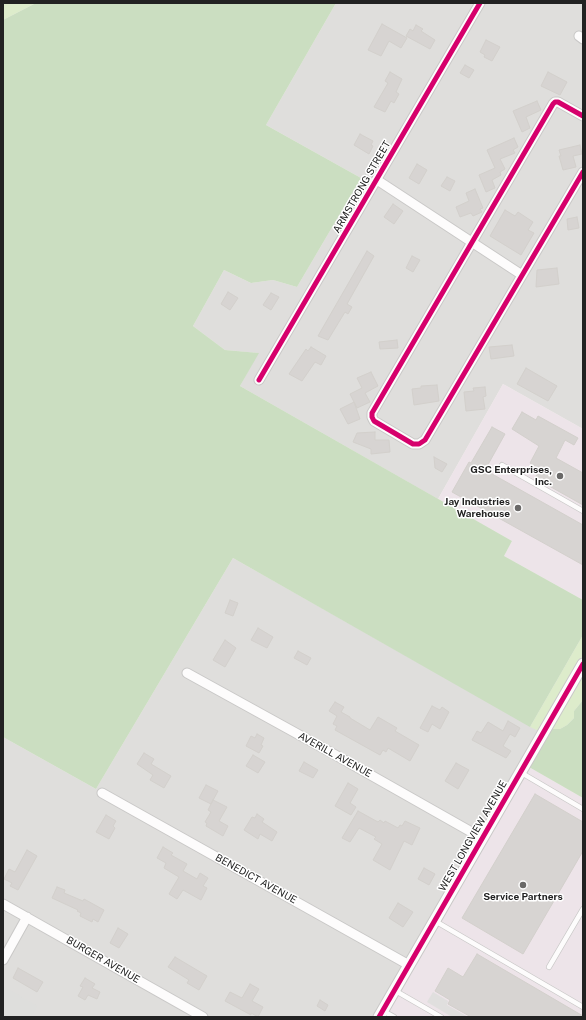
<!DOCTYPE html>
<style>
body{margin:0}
#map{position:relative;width:586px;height:1020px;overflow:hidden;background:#f0eeeb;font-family:"Public Sans",sans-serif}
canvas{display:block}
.frame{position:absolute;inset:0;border:4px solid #222;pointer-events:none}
</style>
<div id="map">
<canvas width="586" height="1020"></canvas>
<div class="frame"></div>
</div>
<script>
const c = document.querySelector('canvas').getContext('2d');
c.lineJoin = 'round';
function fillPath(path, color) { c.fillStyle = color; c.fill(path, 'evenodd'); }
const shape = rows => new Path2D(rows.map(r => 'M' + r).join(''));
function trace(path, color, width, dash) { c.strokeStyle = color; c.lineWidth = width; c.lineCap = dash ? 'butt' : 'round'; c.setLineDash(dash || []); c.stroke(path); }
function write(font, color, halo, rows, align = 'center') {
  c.font = font + ' "Public Sans",sans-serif'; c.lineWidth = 3; c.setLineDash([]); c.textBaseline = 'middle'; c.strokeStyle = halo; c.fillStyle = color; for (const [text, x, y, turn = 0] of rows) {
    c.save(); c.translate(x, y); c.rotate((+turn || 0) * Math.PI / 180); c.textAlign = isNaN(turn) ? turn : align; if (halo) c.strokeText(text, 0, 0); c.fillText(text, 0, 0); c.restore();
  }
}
fillPath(shape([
 [336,3,583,3,583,429,503,384,438,499,240,386,258,353,225,350,193,326,224,270,251,283,273,280,297,287,361,178,266,125],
 [233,558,539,731,384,1017,3,1017,3,737,96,789]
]), '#dfdedc');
fillPath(shape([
 [503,384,583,429,583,600,504,556,512,541,438,499],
 [529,767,583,798,583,1017,384,1017]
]), '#ede4e9');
fillPath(shape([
 [3,986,37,1006,31,1017,3,1017]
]), '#dededc');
fillPath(shape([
 [3,3,36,3,3,20],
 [583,635,583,655,539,731,530,727],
 [583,673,583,700,574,711,574,718,567,725,560,729,550,729]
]), '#ddeccb');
fillPath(shape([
 [36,3,336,3,266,125,361,178,297,287,273,280,251,283,224,270,193,326,225,350,259,353,240,386,512,541,504,556,583,600,583,635,530,727,233,558,96,789,3,737,3,20],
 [583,700,583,798,529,767,550,729,560,729,567,725,574,718,574,711]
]), '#cbdec1');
fillPath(shape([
 [433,992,448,1001,447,1005,468,1017,452,1017,427,1002]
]), '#e0dfde');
const building = shape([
 [382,24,407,38,401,48,389,41,381,56,368,50,382,24],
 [416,25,423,29,421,31,435,40,430,49,406,36,410,29,413,31,416,25],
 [486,40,500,47,492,61,484,57,485,55,480,52,486,40],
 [465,65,474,70,469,78,460,73,465,65],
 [390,72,402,79,396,92,399,94,394,103,391,101,385,112,374,107,388,83,385,81,390,72],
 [548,72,567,82,560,95,541,86,548,72],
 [537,101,541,110,526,117,530,128,522,132,513,111,537,101],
 [360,134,373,141,371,145,373,146,369,154,354,145,360,134],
 [514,138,518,147,513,150,515,153,500,159,505,169,500,172,501,175,492,180,495,188,486,192,479,175,495,168,487,150,514,138],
 [580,145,582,154,573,156,576,167,563,170,559,156,561,156,559,150,580,145],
 [417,164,427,170,419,184,409,178,417,164],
 [447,177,455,181,450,191,441,186,447,177],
 [475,189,483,208,480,209,482,212,473,216,471,213,460,217,456,207,469,201,466,193,475,189],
 [393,204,403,211,394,224,384,217,393,204],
 [505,210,515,216,518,212,533,222,528,230,534,233,521,255,490,236,505,210],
 [577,217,579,228,568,230,567,219,577,217],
 [367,251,374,256,347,304,352,307,348,314,345,312,328,340,318,336,367,251],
 [412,256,420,260,413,272,406,268,412,256],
 [557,268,559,284,536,287,537,270,557,268],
 [228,292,238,298,230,310,221,304,228,292],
 [271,293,279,297,271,310,263,305,271,293],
 [397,340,398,348,380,349,379,342,397,340],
 [512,345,514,356,491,359,489,347,512,345],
 [311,347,326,356,321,365,315,362,302,381,289,374,306,349,308,351,311,347],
 [526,368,557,386,548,401,517,384,526,368],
 [371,372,378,386,365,393,370,402,357,408,354,402,360,419,348,424,340,409,354,402,350,394,362,388,357,378,371,372],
 [437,385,439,401,414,405,412,389,421,388,421,386,437,385],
 [485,387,486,396,483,397,485,409,466,411,464,392,474,391,473,388,485,387],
 [522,412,536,420,538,416,578,438,574,445,565,440,556,458,583,473,583,505,535,478,540,469,530,463,539,446,512,429,522,412],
 [492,427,505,434,485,470,583,525,583,565,452,492,469,462,471,463,492,427],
 [375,432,375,440,389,440,390,452,371,454,371,449,353,442,357,433,375,432],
 [434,457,447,464,442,472,435,468,434,457],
 [230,600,238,603,233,616,225,613,230,600],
 [258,628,273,637,267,648,251,640,258,628],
 [225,640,236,648,225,667,213,660,225,640],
 [298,651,311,658,307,665,294,658,298,651],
 [335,702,344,707,341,712,350,717,350,718,370,730,378,717,397,728,395,731,419,745,410,761,388,748,386,752,383,750,380,755,335,730,337,726,333,724,337,716,329,711,335,702],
 [432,706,440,710,442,707,449,712,440,729,432,724,428,732,420,728,432,706],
 [508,721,520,728,515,737,510,734,503,746,511,751,506,758,472,740,477,731,481,733,488,722,503,731,508,721],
 [257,734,264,738,261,745,263,746,259,753,246,746,251,736,255,738,257,734],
 [144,753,154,759,151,764,171,776,164,788,150,780,153,775,137,764,144,753],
 [253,755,265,762,258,773,246,766,253,755],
 [304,762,318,770,313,778,299,771,304,762],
 [456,763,469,770,458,789,445,781,456,763],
 [348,783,358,789,350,803,356,807,351,815,335,806,348,783],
 [206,785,218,791,211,804,199,798,206,785],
 [535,794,583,822,583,851,523,954,462,918,535,794],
 [213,800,227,807,219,821,228,826,223,836,206,826,207,823,205,822,211,812,208,810,213,800],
 [358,811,378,822,380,820,384,823,385,821,398,828,400,825,402,826,405,821,420,828,412,845,404,841,390,870,373,860,382,844,374,839,376,837,359,828,350,842,342,838,358,811],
 [257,814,264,819,262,822,277,832,272,841,260,834,258,839,244,830,252,817,255,818,257,814],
 [106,815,116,821,113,826,115,828,109,839,96,832,106,815],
 [163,847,173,853,171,855,187,864,183,871,197,879,200,873,208,878,203,886,207,888,201,900,183,890,177,899,169,894,179,877,164,868,166,863,157,858,163,847],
 [27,850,37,856,18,890,10,886,12,883,4,879,9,869,15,872,27,850],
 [424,868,435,874,429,885,418,879,424,868],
 [57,887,65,890,64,893,83,901,84,899,104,910,98,922,93,919,92,922,80,916,81,913,77,911,78,910,52,898,57,887],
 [398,903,413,912,403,927,389,918,398,903],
 [118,928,128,934,119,948,110,943,118,928],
 [477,954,583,1016,583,1017,471,1017,448,1004,450,1000,435,991,448,968,463,977,477,954],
 [175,957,207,976,199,990,187,983,189,980,168,967,175,957],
 [18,968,43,982,37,992,13,978,18,968],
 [85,978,95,984,92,988,100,992,97,999,88,995,85,1000,78,996,83,987,80,986,85,978],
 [250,984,259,989,252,1001,263,1007,258,1017,251,1013,251,1015,225,1001,230,992,242,998,250,984],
 [320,1000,328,1005,325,1011,317,1006,320,1000]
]);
fillPath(building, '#d7d4d2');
trace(building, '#d3d0cc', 1);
const service = shape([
 [502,465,583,511],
 [520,772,583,809],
 [435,921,583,1007],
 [549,967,583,909],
 [394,990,441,1017],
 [383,1011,394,1017]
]);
const minor = shape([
 [579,36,583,39],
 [583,116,558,102,555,102,553,104,372,413,372,417,374,421,413,444,419,444,425,440,583,172],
 [377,180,522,275],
 [259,380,480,3],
 [187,673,323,748,482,838],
 [102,793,409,965],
 [3,904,203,1017],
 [3,960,27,917]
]);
const tertiary = shape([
 [379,1017,583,664]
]);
trace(service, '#c9c8c7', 6);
trace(minor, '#c9c8c7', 11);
trace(tertiary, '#c9c8c7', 13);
trace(service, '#fdfcfc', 4.5);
trace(minor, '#fdfcfc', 9);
trace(tertiary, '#fdfcfc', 11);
trace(shape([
 [583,116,558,102,555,102,553,104,372,413,372,417,374,421,413,444,419,444,425,440,583,172],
 [259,380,480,3],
 [379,1017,583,664]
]), '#d6006c', 5);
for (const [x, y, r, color] of [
 [560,476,4,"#6a6968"],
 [518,508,4,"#6a6968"],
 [523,885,4,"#6a6968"]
]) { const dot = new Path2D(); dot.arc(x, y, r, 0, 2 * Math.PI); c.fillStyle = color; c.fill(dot); trace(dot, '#fff', 1.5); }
write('10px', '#222', '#fff', [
 ["ARMSTRONG STREET",362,187,-60],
 ["AVERILL AVENUE",335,755,29],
 ["WEST LONGVIEW AVENUE",473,836,-60],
 ["BENEDICT AVENUE",256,879,29],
 ["BURGER AVENUE",103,960,30]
]);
write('bold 10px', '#222', '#fff', [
 ["GSC Enterprises,",552,470],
 ["Inc.",552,482],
 ["Jay Industries",510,502],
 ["Warehouse",510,514],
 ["Service Partners",523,897,"center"]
], 'right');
</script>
